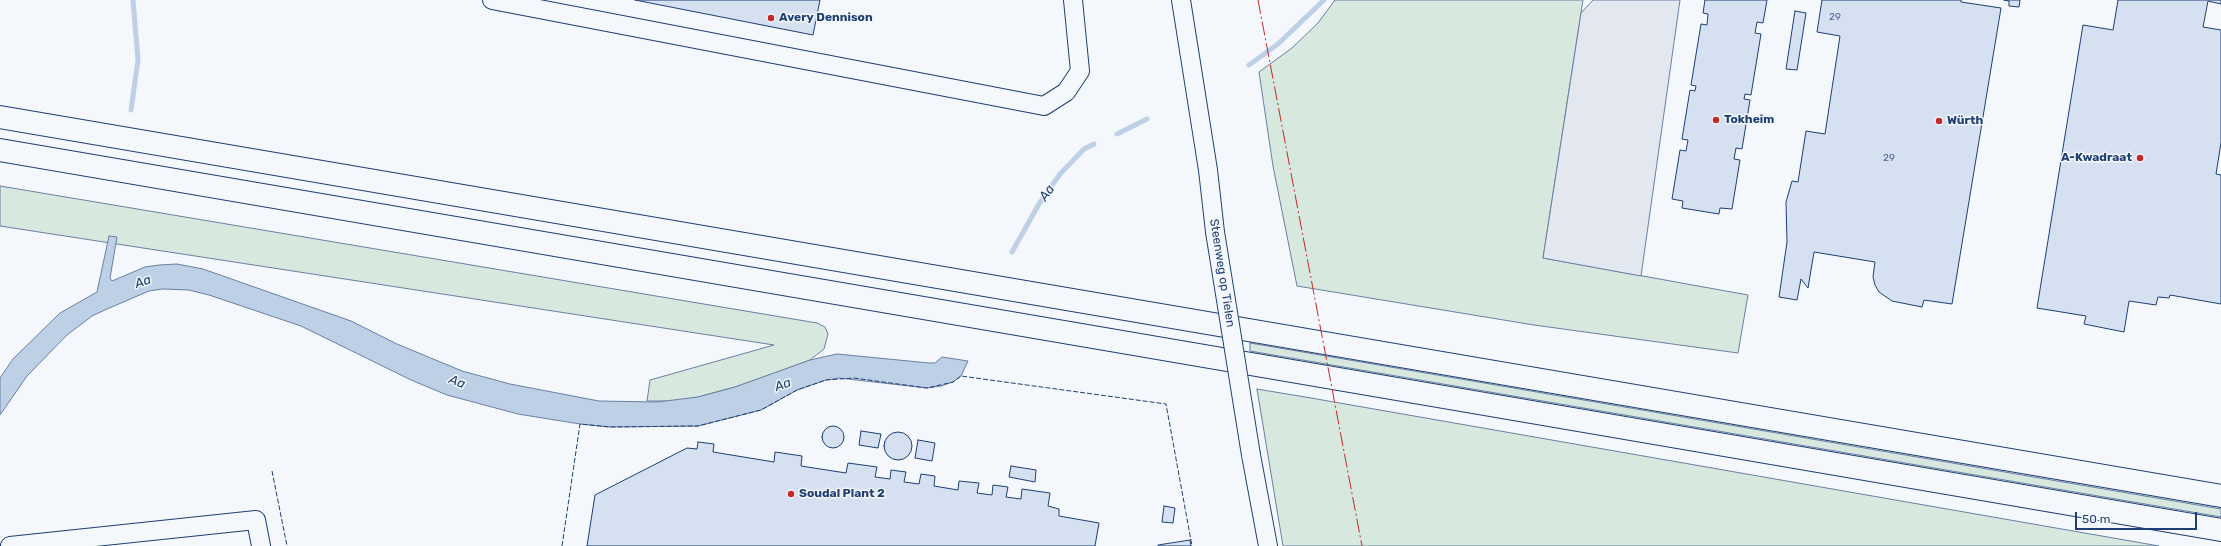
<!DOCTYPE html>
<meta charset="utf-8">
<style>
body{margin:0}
#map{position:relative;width:2221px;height:546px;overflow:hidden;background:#f4f7fb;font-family:Rubik,sans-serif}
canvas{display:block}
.scale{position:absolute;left:2075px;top:512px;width:122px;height:18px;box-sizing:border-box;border:2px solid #1d3f73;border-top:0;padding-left:5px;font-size:12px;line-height:14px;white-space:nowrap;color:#1d3f73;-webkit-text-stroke:3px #f4f7fb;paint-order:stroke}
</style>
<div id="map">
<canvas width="2221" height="546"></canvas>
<div class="scale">50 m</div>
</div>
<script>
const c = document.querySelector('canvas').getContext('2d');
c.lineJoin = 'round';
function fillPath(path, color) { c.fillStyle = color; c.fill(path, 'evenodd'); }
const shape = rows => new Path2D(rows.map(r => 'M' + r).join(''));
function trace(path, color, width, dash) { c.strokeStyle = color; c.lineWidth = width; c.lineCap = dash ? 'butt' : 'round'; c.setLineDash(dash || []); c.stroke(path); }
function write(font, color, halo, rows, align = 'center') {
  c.font = font + ' Rubik,sans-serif'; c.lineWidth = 3; c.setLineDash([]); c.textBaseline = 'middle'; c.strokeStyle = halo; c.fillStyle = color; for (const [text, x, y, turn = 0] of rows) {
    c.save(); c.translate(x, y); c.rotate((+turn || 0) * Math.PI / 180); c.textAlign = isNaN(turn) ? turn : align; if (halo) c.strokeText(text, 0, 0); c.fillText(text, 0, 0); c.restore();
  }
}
const green = shape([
 [1335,0,1583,0,1543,258,1748,295,1738,353,1534,325,1297,286,1273,166,1259,72,1292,48,1318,23,1335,0],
 [0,186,817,323,825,327,828,334,824,349,810,360,784,370,735,387,698,397,675,401,647,401,650,380,774,345,0,226,0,186],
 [1250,343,2221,509,2221,517,1250,351,1250,343],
 [1257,389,1311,398,2159,546,1283,546,1257,389]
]);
fillPath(green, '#d7e8df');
trace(green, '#687fa3', 1);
const parking = shape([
 [1593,0,1680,0,1641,276,1543,258,1581,13,1593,0]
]);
fillPath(parking, '#e3e8f0');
trace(parking, '#687fa3', 1);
const water = shape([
 [109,236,117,237,110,278,112,281,145,267,159,265,177,264,203,269,351,321,397,344,462,371,510,384,599,401,657,402,698,397,735,387,810,360,837,354,929,363,935,363,942,357,968,361,961,376,953,382,941,386,927,388,839,378,826,380,797,390,761,410,698,426,610,427,580,424,518,414,447,395,411,380,301,326,209,295,189,290,163,289,149,291,107,309,92,316,67,335,27,376,0,415,0,378,13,359,60,313,97,292,109,236]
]);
fillPath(water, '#bed0e5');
trace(water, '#687fa3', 1);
trace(shape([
 [1249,65,1278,44,1324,0],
 [131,110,138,60,133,0],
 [1117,134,1147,119],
 [1012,252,1039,204,1060,174,1084,149,1094,144]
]), '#bed0e5', 5);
const building = shape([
 [635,0,820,0,813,35,635,0],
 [1705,0,1767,0,1763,23,1757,22,1755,33,1761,34,1751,95,1745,94,1744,99,1750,100,1742,149,1736,148,1734,159,1740,160,1732,209,1720,208,1719,214,1682,208,1683,201,1672,199,1680,150,1686,151,1688,140,1682,139,1690,90,1695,91,1696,86,1691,85,1701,24,1707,25,1708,14,1703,13,1705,0],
 [1822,0,1961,0,1961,2,2001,8,1952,304,1924,300,1922,307,1892,301,1879,292,1875,285,1873,277,1875,262,1814,252,1808,288,1801,279,1797,300,1779,297,1787,242,1786,202,1792,181,1798,182,1806,131,1825,134,1840,36,1817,32,1822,0],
 [2004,0,2020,0,2019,7,2009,6,2009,1,2004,0],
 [2118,0,2221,0,2221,4,2208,1,2203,27,2221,30,2221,143,2216,174,2221,175,2221,304,2170,295,2169,298,2158,297,2156,305,2129,301,2124,332,2084,324,2086,316,2037,308,2083,25,2113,30,2118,0],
 [1795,11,1806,13,1797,70,1786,69,1795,11],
 '822 437a11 11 0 1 1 22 0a11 11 0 1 1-22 0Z',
 [861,431,881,434,878,448,859,445,861,431],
 '884 446a14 14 0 1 1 28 0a14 14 0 1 1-28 0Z',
 [918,440,935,443,932,461,915,458,918,440],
 [698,442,714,444,713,452,774,462,775,452,802,456,801,466,846,473,848,463,877,467,875,477,890,479,891,470,906,472,904,482,919,484,921,474,935,476,934,486,958,490,959,481,979,483,977,493,992,495,993,485,1008,487,1006,497,1021,499,1022,489,1050,493,1048,506,1059,509,1059,516,1099,523,1095,546,587,546,595,495,687,448,697,449,698,442],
 [1011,466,1036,470,1035,482,1009,477,1011,466],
 [1164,506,1175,508,1173,523,1162,522,1164,506],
 [1190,540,1191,546,1158,546,1158,545,1190,540]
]);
fillPath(building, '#d5e0f0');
trace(building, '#1d3f73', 1);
const minor = shape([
 [492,0,1044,106,1066,92,1080,71,1073,0],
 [1181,0,1208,170,1215,232],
 [1251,455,1268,546],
 [10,546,256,520,261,546]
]);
const highway = shape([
 [0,117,2221,496],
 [0,150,2221,530]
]);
trace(minor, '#1d3f73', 20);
trace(highway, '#1d3f73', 24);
trace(minor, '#f4f7fb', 18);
trace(highway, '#f4f7fb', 22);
const minorBridge = shape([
 [1215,232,1251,455]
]);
trace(minorBridge, '#1d3f73', 20, []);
trace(minorBridge, '#f4f7fb', 18);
trace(shape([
 [272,471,287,546],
 [562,546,580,424,610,427,698,426,761,410,797,390,826,380,854,378,927,388,953,382,961,376,1166,404,1192,546]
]), '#1d3f73', 1, [5, 2]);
trace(shape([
 [1258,0,1362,546]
]), '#c62828', 1, [14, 3, 2, 3]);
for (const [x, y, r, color] of [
 [771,18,4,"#c62828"],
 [1716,120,4,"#c62828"],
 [1939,121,4,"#c62828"],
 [2140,158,4,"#c62828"],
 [791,494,4,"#c62828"]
]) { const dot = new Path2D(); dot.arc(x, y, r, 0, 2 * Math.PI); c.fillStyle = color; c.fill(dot); trace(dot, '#f4f7fb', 1.5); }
write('10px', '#4b6792', null, [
 ["29",1835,17],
 ["29",1889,158]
]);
write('bold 12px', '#1d3f73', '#f4f7fb', [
 ["Avery Dennison",779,18],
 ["Tokheim",1724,120],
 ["Würth",1947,121],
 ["A-Kwadraat",2132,158,"right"],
 ["Soudal Plant 2",799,494]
], 'left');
write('12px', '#1d3f73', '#f4f7fb', [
 ["Steenweg op Tielen",1222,273,81]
]);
write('italic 13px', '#1d3f73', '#f4f7fb', [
 ["Aa",1047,193,-55],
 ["Aa",143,282,-19],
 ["Aa",457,382,21],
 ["Aa",783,385,-20]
]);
</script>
